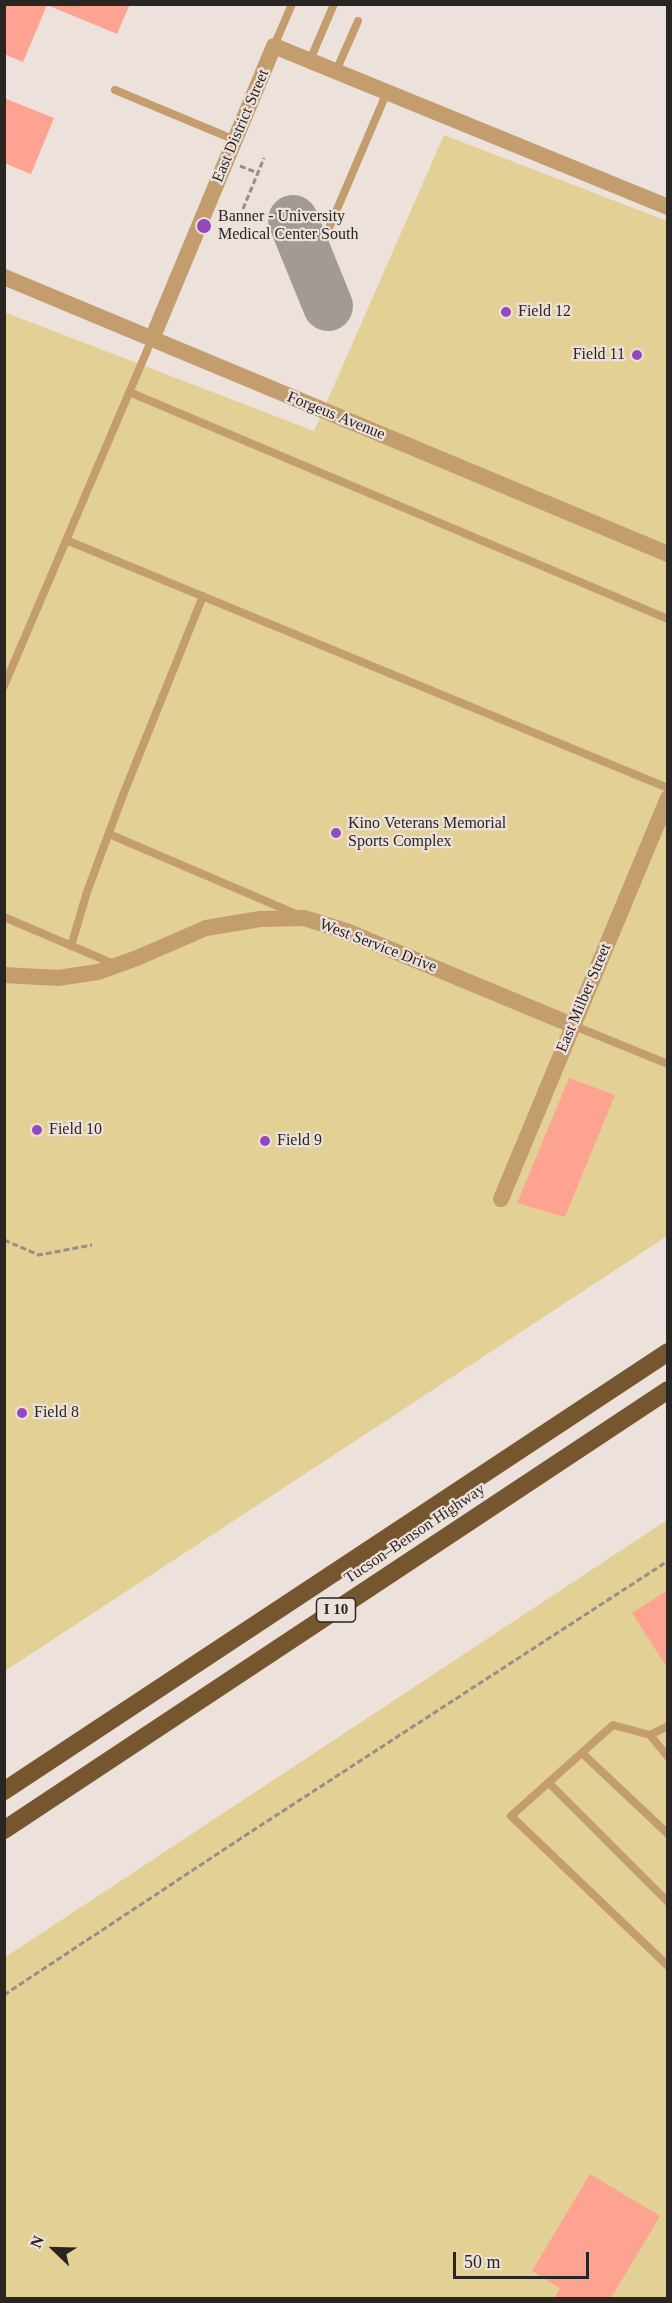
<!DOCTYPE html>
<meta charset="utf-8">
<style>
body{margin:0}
#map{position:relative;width:672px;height:2303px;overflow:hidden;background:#ede2db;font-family:"Times New Roman",serif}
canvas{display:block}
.frame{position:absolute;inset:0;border:6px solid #292522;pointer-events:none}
.north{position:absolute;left:24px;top:2219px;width:60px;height:60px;-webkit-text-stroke:4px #ede2db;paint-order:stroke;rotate:293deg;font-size:16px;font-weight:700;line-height:24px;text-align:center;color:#292522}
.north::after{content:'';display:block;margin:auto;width:21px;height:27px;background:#292522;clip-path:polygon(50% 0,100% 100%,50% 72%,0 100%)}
.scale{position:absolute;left:453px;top:2252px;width:136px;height:27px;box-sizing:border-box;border:3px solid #292522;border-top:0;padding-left:8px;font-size:18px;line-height:21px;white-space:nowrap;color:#292522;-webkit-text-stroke:4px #ede2db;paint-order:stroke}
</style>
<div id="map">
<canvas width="672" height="2303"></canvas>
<div class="frame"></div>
<div class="north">N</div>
<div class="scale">50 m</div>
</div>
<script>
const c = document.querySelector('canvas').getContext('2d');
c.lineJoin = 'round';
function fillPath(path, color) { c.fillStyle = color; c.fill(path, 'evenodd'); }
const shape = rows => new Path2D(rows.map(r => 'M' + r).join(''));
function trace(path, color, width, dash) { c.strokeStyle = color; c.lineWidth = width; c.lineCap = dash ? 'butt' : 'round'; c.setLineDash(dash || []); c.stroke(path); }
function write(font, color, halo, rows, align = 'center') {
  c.font = font + ' "Times New Roman",serif'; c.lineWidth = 4.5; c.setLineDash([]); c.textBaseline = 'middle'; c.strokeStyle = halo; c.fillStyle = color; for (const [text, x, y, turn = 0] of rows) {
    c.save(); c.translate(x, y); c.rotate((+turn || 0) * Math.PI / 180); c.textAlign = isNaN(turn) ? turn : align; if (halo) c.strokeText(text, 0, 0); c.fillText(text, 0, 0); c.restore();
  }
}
fillPath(shape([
 [444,135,667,221,667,1236,5,1671,4,312,314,431],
 [667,1520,667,2298,5,2298,4,1958]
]), '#e3d095');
trace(shape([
 [293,220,328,306]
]), '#a39a95', 50);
fillPath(shape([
 [4,4,130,4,117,34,47,5,23,62,4,54],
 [4,98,54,118,31,174,4,163],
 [569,1078,615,1095,565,1217,517,1203],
 [668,1590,668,1669,632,1613],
 [590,2174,660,2216,611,2298,554,2298,560,2288,532,2271]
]), '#fea391');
trace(shape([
 [240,166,258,173],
 [243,209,264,158],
 [4,1240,39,1255,92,1245],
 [4,1995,246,1835,668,1561]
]), '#968e89', 3, [6, 3]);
trace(shape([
 [274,46,292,4],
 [310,60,334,4],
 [336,71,358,21],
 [115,90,235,140],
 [329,228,387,92],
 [129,392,668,619],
 [66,540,668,788],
 [4,686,152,339],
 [109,834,296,914],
 [4,917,114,964],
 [71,946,87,892,123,795,203,596],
 [572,1025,668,1064],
 [668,1726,650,1735,613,1725,511,1816,668,1966],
 [650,1735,668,1757],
 [582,1753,668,1834],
 [549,1783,668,1902]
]), '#c39d6e', 8);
trace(shape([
 [4,277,668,554],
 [152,339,274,46,668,207],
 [4,975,58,978,98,972,137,958,206,928,260,919,304,918,346,931,572,1025],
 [501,1199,668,798]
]), '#c39d6e', 16);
trace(shape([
 [4,1791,668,1352],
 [4,1830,668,1390]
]), '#75562e', 18);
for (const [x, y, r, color] of [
 [204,226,8,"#9149bc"],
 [506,312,6,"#9149bc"],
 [637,355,6,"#9149bc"],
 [336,833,6,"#9149bc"],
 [37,1130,6,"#9149bc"],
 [265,1141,6,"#9149bc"],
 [22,1413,6,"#9149bc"]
]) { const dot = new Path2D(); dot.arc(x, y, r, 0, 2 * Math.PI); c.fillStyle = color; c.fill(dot); trace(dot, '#ede2db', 2); }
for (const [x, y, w] of [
 [336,1610,39]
]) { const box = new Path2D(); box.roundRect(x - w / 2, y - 12, w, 24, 4.5); c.fillStyle = '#ede2db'; c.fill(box); trace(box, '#292522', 1.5); }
write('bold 15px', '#292522', null, [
 ["I 10",336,1610]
]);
write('16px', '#292522', '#ede2db', [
 ["East District Street",241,126,-67],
 ["Forgeus Avenue",336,416,22],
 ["West Service Drive",378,946,21],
 ["East Milber Street",584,998,-67],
 ["Tucson–Benson Highway",415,1534,-34]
]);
write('16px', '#292522', '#ede2db', [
 ["Banner - University",218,217],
 ["Medical Center South",218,235],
 ["Field 12",518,312],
 ["Field 11",625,355,"right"],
 ["Kino Veterans Memorial",348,824],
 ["Sports Complex",348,842],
 ["Field 10",49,1130],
 ["Field 9",277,1141],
 ["Field 8",34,1413]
], 'left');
</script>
